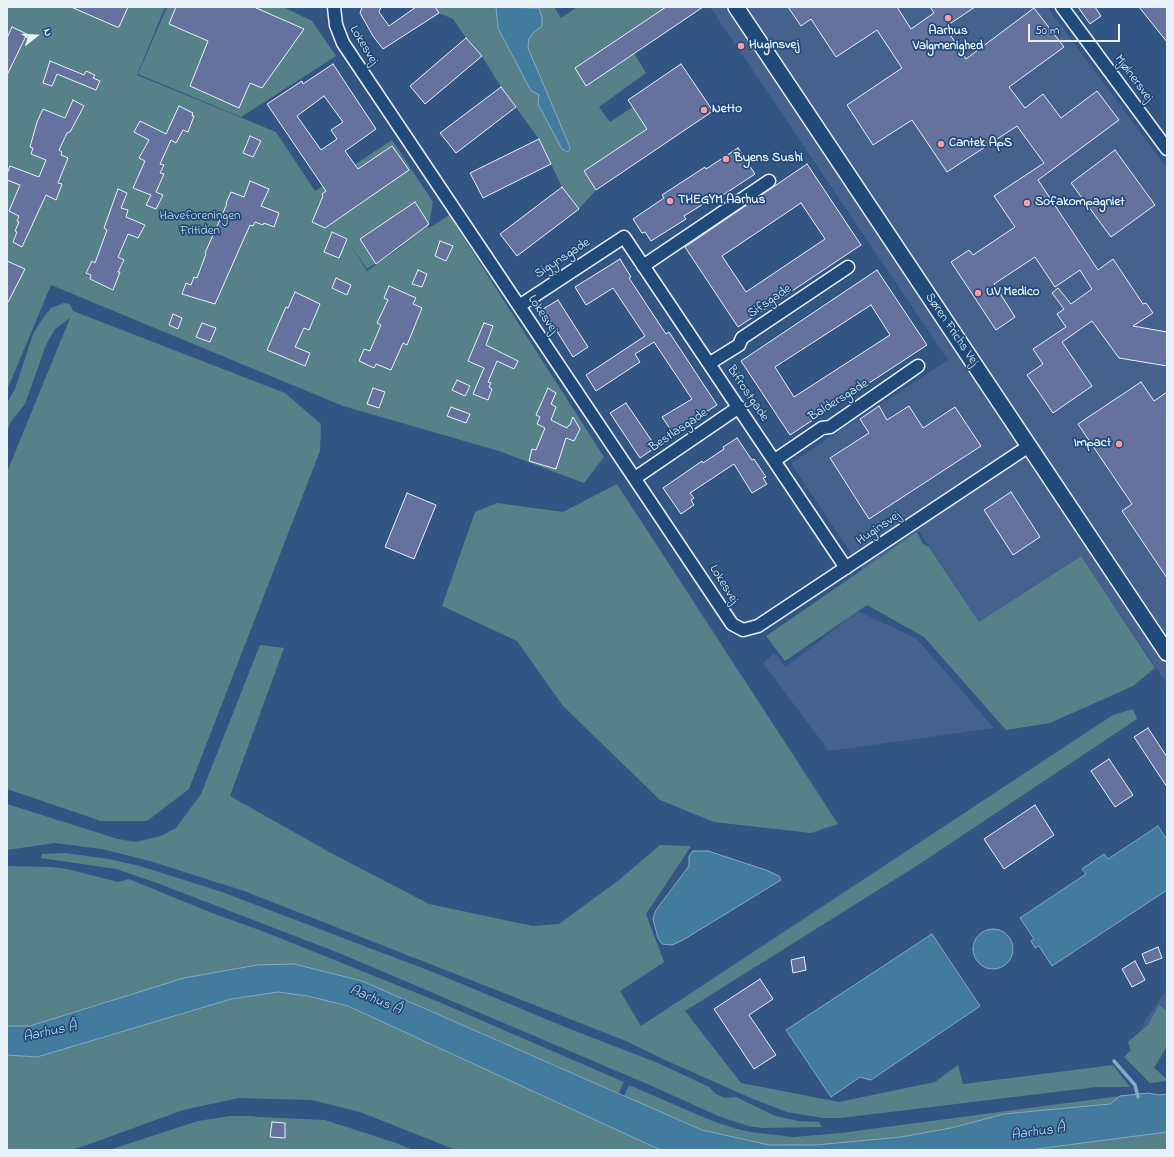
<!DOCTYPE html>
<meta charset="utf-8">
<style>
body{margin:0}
#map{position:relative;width:1174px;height:1157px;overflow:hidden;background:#335584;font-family:"Indie Flower",sans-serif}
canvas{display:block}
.frame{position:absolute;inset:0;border:8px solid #e8f1f8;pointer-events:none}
.north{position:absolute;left:16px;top:16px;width:40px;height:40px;-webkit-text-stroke:3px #1f4a7a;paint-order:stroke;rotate:73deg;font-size:11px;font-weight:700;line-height:16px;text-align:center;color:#e8f1f8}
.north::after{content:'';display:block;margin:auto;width:14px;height:18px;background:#e8f1f8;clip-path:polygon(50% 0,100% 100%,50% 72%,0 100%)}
.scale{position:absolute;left:1028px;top:24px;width:92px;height:18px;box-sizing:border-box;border:2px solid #e8f1f8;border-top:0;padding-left:5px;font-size:12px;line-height:14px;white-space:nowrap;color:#e8f1f8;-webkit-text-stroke:3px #1f4a7a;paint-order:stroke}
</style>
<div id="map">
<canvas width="1174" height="1157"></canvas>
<div class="frame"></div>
<div class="north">N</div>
<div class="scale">50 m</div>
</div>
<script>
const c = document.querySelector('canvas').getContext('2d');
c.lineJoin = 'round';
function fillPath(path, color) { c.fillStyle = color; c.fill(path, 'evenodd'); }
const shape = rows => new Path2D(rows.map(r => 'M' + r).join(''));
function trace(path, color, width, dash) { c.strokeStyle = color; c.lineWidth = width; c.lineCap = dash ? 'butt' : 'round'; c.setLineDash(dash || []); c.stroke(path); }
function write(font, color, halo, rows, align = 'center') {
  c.font = font + ' "Indie Flower",sans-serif'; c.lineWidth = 3.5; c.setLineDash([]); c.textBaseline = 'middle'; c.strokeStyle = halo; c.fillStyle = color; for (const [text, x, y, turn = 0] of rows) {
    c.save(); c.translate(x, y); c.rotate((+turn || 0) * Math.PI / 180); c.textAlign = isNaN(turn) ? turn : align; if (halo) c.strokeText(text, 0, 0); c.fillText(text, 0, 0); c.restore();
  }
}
fillPath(shape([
 [710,7,1047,7,1167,168,1167,684,1081,556,979,622,919,531,862,570,791,463,948,360],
 [858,611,917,639,994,728,829,751,763,663,774,653,786,667],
 [1167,989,1167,1046,1141,1030,1147,1018]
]), '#45618e');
fillPath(shape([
 [7,7,165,7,137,75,276,132,315,191,392,140,433,202,428,229,449,215,604,457,584,483,499,451,343,406,51,285,7,390],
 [418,235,367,271,347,240,367,269],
 [167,7,283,7,312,21,336,56,241,117,138,74],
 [435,7,554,7,561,18,577,7,666,7,575,68,586,85,634,53,646,73,599,107,610,122,633,107,647,129,584,171,596,190,579,209,562,187,539,139,501,87,482,56,466,38,453,19,439,13],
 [64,303,70,304,73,311,285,393,321,424,320,451,189,789,147,821,101,821,7,789,7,472,70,318,55,329,46,345,25,404,10,423,7,432,7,403,15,389,33,334,43,318,51,308],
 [617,484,838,824,811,833,714,822,660,800,563,706,517,641,442,606,475,512,497,503,563,512],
 [917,532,923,544,929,547,979,622,1081,556,1155,668,1133,686,1050,723,1006,730,924,637,867,605,785,661,766,636],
 [260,645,284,648,230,796,331,853,429,904,533,926,559,924,619,880,660,845,691,846,646,914,664,962,620,991,641,1026,1113,715,1133,709,1137,719,918,865,685,1011,741,1083,839,1102,935,1082,958,1065,963,1084,1113,1065,1130,1087,1097,1087,840,1118,823,1118,787,1112,753,1099,665,1060,626,1041,244,891,150,861,102,849,55,843,7,850,7,804,118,839,136,842,161,836,176,828,201,794],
 [65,853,109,859,140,866,222,892,438,974,565,1027,658,1063,709,1087,716,1094,725,1098,736,1097,775,1116,798,1121,819,1122,822,1127,762,1128,748,1126,718,1116,652,1086,339,953,157,883,116,869,41,858,42,854],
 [7,866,52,867,67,869,118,882,129,879,212,913,265,932,439,1002,624,1082,619,1093,362,981,257,965,184,978,30,1026,7,1026],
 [278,992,308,996,348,1006,654,1147,662,1150,456,1150,360,1112,312,1100,239,1098,183,1110,87,1145,70,1150,7,1150,7,1055,37,1057,231,999],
 [1159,1005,1167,1011,1167,1046,1154,1068,1167,1079,1167,1081,1150,1083,1124,1057,1131,1050,1128,1042,1148,1025],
 [629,1085,710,1120,737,1129,751,1132,793,1137,841,1133,1120,1096,1110,1104,1004,1114,951,1128,901,1137,816,1145,769,1145,703,1130,624,1096],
 [230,1116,251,1116,258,1117,325,1120,396,1143,413,1150,109,1150,198,1121],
 [1167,1132,1167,1150,1029,1150]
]), '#578188');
const water = shape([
 [496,7,539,8,542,18,542,26,533,33,529,39,528,48,569,145,570,148,568,152,562,149,538,104,539,95,532,91,530,89,498,28,496,7],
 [1158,826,1167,840,1167,890,1052,966,1039,946,1035,948,1031,941,1034,939,1020,918,1086,874,1082,869,1104,854,1108,859,1158,826],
 [693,851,708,851,766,870,779,876,781,880,683,940,672,945,662,944,658,938,653,919,656,910,689,866,689,856,693,851],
 '973 949a20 20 0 1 1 40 0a20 20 0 1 1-40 0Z',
 [932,934,980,1006,871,1080,860,1077,831,1097,786,1030,932,934],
 [294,964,362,981,702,1130,769,1145,816,1145,901,1137,951,1128,1004,1114,1110,1104,1120,1096,1149,1093,1159,1095,1167,1094,1167,1132,1029,1150,662,1150,654,1147,348,1006,308,996,278,992,231,999,37,1057,7,1055,7,1026,30,1026,184,978,257,965,294,964]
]);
fillPath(water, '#437b9f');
trace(water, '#85aac3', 1);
trace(shape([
 [1114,1061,1135,1085,1138,1097]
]), '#85aac3', 3.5);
const building = shape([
 [71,7,128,7,119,27,117,27,71,7],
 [176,7,254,7,304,29,262,88,250,83,239,108,190,86,208,41,169,24,176,7],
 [362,7,381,7,379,12,389,26,416,7,435,7,439,13,383,49,373,36,360,13,362,7],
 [666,7,703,7,586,86,575,68,666,7],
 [788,7,897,7,911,29,934,13,930,7,975,7,945,27,966,59,1034,8,1064,47,1009,87,1025,108,1043,94,1061,118,1097,91,1119,120,1038,180,1098,270,1113,259,1143,304,1146,303,1153,313,1133,326,1167,332,1167,366,1119,358,1092,321,1062,342,1092,386,1053,413,1027,375,1043,364,1033,349,1066,327,1057,314,1064,309,1052,293,1058,288,1071,304,1092,289,1080,270,1055,287,1035,257,994,284,1015,317,996,330,951,262,969,250,973,255,1015,227,994,196,1044,163,1017,126,947,172,912,120,873,145,847,105,902,68,877,30,836,57,811,19,801,26,788,7],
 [1078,7,1095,7,1101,16,1090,24,1078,7],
 [1139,7,1167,7,1167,42,1139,7],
 [12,27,27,34,7,75,7,38,12,27],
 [466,38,482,56,425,104,410,86,466,38],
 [50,61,84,75,86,71,95,75,93,78,100,81,96,90,57,74,52,86,43,83,50,61],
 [333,64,376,129,345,151,358,169,392,146,409,170,325,228,312,222,323,196,322,194,326,191,267,104,302,81,303,84,333,64],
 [324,96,343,122,331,130,337,139,321,150,297,116,324,96],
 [681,64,713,111,596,190,584,171,647,129,628,100,681,64],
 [501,87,516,107,456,153,440,133,501,87],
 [73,100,84,106,70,132,69,132,67,133,59,150,62,152,61,155,68,158,58,183,62,184,56,200,46,195,22,247,13,242,17,232,15,231,19,222,17,221,19,216,9,211,20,185,7,180,7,174,10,166,39,177,46,160,31,154,33,148,30,147,37,122,43,109,65,118,73,100],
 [179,106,193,113,192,116,194,116,188,132,183,130,176,143,171,140,160,164,164,165,160,173,164,174,156,192,163,195,156,209,146,205,151,195,133,188,145,161,139,158,149,140,134,132,140,121,166,134,179,106],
 [250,136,261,141,253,157,243,153,250,136],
 [539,139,551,164,483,198,470,173,539,139],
 [738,148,755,174,717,199,716,196,684,216,686,219,651,241,645,232,642,233,633,219,664,198,662,195,705,167,706,169,738,148],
 [1115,150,1155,205,1111,237,1071,183,1115,150],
 [807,164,861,245,738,327,685,247,807,164],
 [801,203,825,239,746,292,722,256,801,203],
 [250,181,269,189,261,206,279,213,274,227,264,223,263,225,255,222,253,226,250,225,215,304,182,294,186,283,191,285,194,277,197,278,206,254,205,253,227,204,226,203,231,192,244,197,250,181],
 [562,187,579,209,517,256,500,234,562,187],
 [118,189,127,193,121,208,128,210,126,217,145,225,138,238,128,234,118,257,124,260,118,272,120,272,113,290,90,279,91,275,86,273,92,261,95,263,107,230,104,228,118,189],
 [415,202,429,224,376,264,360,239,415,202],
 [332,232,347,239,339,258,324,252,332,232],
 [440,241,453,246,446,261,435,256,440,241],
 [620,259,631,277,629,278,666,334,669,332,717,405,673,433,662,417,692,399,654,342,635,354,640,362,596,391,586,375,645,336,613,288,586,305,575,287,620,259],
 [7,261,25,269,7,304,7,261],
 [418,270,427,274,422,287,412,284,418,270],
 [877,270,927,345,790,435,741,361,877,270],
 [871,305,890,335,794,397,775,367,871,305],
 [336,278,351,285,347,295,332,288,336,278],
 [389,286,416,298,413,304,422,308,407,345,403,343,391,370,376,364,374,368,359,361,364,349,370,351,381,325,377,323,388,300,384,298,389,286],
 [295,292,320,304,309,330,304,328,295,347,310,353,305,366,267,350,281,318,286,307,288,308,295,292],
 [558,300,588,347,573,357,543,309,558,300],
 [173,314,182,318,178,329,169,325,173,314],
 [202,323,216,328,210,342,196,337,202,323],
 [484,323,493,326,486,345,518,361,514,369,497,361,488,382,491,383,489,387,492,389,488,400,473,394,484,368,468,361,484,323],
 [457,380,470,386,465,396,452,390,457,380],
 [1141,382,1154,401,1167,392,1167,578,1122,511,1132,504,1078,424,1141,382],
 [373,388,385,392,379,408,367,404,373,388],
 [548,388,556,393,551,404,556,407,551,420,567,428,569,425,570,425,573,417,580,429,574,441,566,438,556,469,529,461,532,449,536,450,545,428,537,424,540,417,536,415,548,388],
 [626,403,656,447,640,458,610,413,626,403],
 [879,406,887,420,909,406,923,428,955,407,981,446,869,519,830,458,869,433,860,419,879,406],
 [451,407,470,414,466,423,447,416,451,407],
 [737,438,752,460,754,459,766,477,763,478,767,484,752,493,734,464,690,493,694,498,691,500,694,505,681,514,663,488,702,461,703,463,724,449,723,447,737,438],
 [1011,492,1040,537,1013,555,984,510,1011,492],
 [407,493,436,505,414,559,385,547,407,493],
 [1148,728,1167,757,1167,787,1134,737,1148,728],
 [1109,759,1133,795,1115,807,1091,771,1109,759],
 [1035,805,1054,835,1004,869,984,839,1035,805],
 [1158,947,1162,958,1146,964,1142,954,1158,947],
 [804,957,806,970,793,973,791,960,804,957],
 [1135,961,1145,980,1132,987,1122,969,1135,961],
 [760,979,773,999,749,1015,776,1055,754,1069,714,1009,760,979],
 [272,1122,285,1123,285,1138,270,1137,272,1122]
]);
fillPath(building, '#66729e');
trace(building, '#e8f1f8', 1);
const minor = shape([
 [334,7,336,25,343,43,732,624,743,630,758,626,1029,446],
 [1062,7,1167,149],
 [643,266,769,181],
 [519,306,624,237,846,568],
 [710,363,739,345,742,338,848,267],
 [775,460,822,428,830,427,918,366],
 [635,478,739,407]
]);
const tertiary = shape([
 [736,7,1167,653]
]);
trace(minor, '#e8f1f8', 15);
trace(tertiary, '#e8f1f8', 18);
trace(minor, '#1f4a7a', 12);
trace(tertiary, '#1f4a7a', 15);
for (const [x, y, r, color] of [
 [948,18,4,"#ff9aa2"],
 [741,46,4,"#ff9aa2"],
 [704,110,4,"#ff9aa2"],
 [941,144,4,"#ff9aa2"],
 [726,159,4,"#ff9aa2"],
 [670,201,4,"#ff9aa2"],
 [1027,203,4,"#ff9aa2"],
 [978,293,4,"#ff9aa2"],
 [1119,444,4,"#ff9aa2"]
]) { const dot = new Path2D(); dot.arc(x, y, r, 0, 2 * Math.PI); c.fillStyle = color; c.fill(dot); trace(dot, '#1f4a7a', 1.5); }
write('bold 13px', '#e8f1f8', '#1f4a7a', [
 ["Aarhus",948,32,"center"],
 ["Valgmenighed",948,47,"center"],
 ["Huginsvej",749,46],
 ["Netto",712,110],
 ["Cantek ApS",949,144],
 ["Byens Sushi",734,159],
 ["THEGYM Aarhus",678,201],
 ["Sofakompagniet",1035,203],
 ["UV Medico",986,293],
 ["Impact",1111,444,"right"]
], 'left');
write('13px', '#e8f1f8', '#1f4a7a', [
 ["Lokesvej",363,46,59],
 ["Mjølnersvej",1133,79,53],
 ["Sigynsgade",563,259,-33],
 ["Sifsgade",770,302,-34],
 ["Lokesvej",542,315,56],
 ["Søren Frichs Vej",951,330,56],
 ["Bifrostgade",747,394,56],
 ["Baldersgade",839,401,-32],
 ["Bestlasgade",679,431,-34],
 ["Huginsvej",879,529,-34],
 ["Lokesvej",723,585,58]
]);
write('13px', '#d2e0e7', '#1f4a7a', [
 ["Haveforeningen",200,217],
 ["Fritiden",200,232]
]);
write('italic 14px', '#cfdfeb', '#1f4a7a', [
 ["Aarhus Å",375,1001,23],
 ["Aarhus Å",50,1033,-12],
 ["Aarhus Å",1038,1133,-8]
]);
</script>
